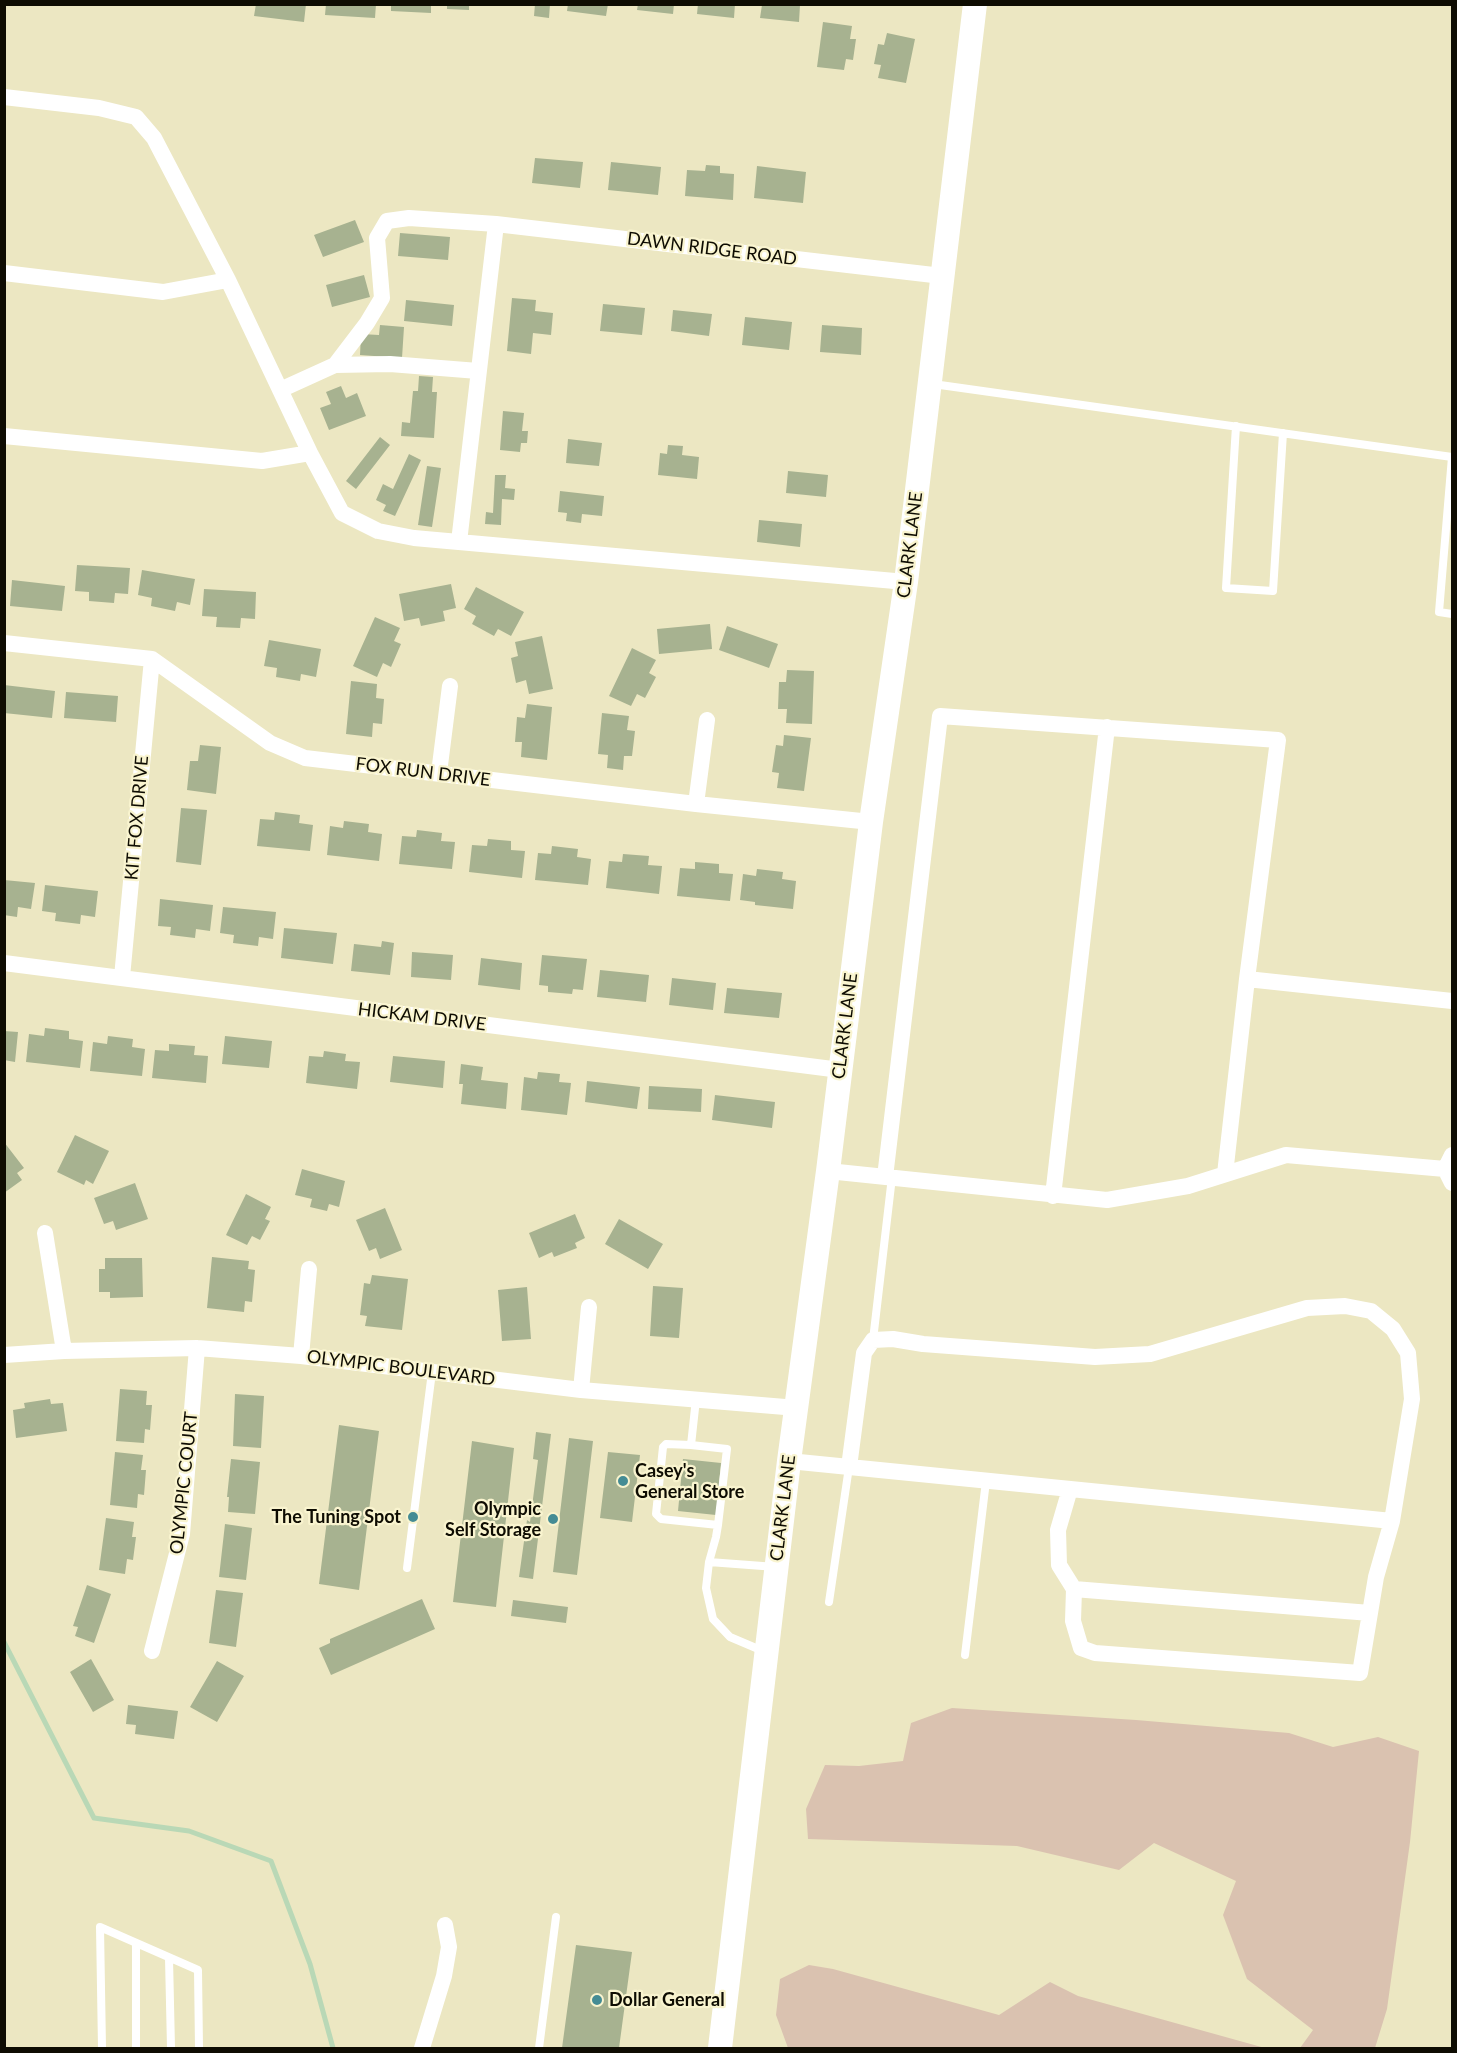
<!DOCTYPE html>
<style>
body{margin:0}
#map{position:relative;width:1457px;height:2053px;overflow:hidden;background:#ece7c2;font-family:Lato,sans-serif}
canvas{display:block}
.frame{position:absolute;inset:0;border:6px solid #0e0c02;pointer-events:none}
</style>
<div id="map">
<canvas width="1457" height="2053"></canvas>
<div class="frame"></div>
</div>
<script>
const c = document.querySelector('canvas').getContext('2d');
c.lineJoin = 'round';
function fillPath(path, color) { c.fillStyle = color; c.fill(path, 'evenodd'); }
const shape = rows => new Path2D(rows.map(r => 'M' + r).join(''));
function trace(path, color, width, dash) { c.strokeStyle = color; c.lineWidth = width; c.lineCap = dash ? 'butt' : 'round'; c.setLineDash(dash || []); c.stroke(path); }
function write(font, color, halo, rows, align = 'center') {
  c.font = font + ' Lato,sans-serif'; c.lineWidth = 4.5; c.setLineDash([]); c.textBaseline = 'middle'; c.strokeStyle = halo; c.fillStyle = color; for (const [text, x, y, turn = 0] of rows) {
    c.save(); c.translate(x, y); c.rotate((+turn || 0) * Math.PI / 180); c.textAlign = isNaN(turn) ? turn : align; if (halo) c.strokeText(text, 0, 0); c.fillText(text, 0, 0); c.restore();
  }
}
fillPath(shape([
 [952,1708,1136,1720,1289,1733,1333,1747,1378,1737,1419,1751,1410,1842,1387,2009,1375,2048,1300,2048,1313,2030,1247,1979,1223,1915,1236,1881,1154,1843,1119,1870,1017,1846,808,1839,806,1809,825,1765,859,1766,903,1761,911,1723],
 [809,1965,833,1969,999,2015,1050,1982,1078,1996,1265,2048,788,2048,776,2015,780,1979]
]), '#dac2b0');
trace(shape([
 [4,1642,94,1818,189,1831,271,1861,310,1964,333,2048]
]), '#b9d8b6', 5);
fillPath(shape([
 [256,4,306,4,304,22,254,16],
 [326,4,376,4,375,18,325,15],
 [391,4,431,4,431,13,391,11],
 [447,4,469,4,469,10,447,9],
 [535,4,550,4,549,18,534,16],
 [568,4,608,4,606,16,567,11],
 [638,4,674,4,673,14,637,10],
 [698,4,735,4,734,18,697,14],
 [762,5,800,5,799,22,760,18],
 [823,22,852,26,850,39,856,39,853,60,846,59,844,70,817,67],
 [887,33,915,39,906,83,878,78,881,65,874,64,878,44,884,45],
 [535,158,583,162,580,188,532,183],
 [611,162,661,167,658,195,608,190],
 [706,165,720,166,720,173,734,174,733,200,685,196,687,170,705,171],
 [757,166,806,172,803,203,754,198],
 [355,220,364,242,323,257,314,235],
 [400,233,450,237,448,260,398,256],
 [364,275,370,297,332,307,326,285],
 [512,298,536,300,535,311,553,313,551,335,533,333,531,354,507,351],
 [406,300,454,305,452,326,404,321],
 [603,304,645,308,642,335,600,331],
 [673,310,712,314,709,336,671,331],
 [745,317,792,322,789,350,742,345],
 [380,325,404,327,402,358,360,355,361,334,379,335],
 [822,325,862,328,861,355,820,352],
 [419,376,433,377,432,392,437,392,434,438,401,436,402,422,410,423,413,391,418,391],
 [341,386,346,398,357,393,366,416,329,430,320,408,331,404,326,392],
 [503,411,524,413,522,431,528,431,527,443,521,443,520,452,500,450],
 [380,437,390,445,356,489,346,481],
 [568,439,602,443,599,466,566,463],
 [668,445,683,446,682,455,699,457,697,479,658,475,660,453,667,454],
 [409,454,421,460,395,516,383,511,386,505,376,500,383,484,393,489],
 [427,466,441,468,432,527,418,525],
 [788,471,828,475,826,497,786,493],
 [495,475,506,475,505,488,515,489,514,500,502,499,501,525,485,524,486,512,493,513],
 [560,491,604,496,602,516,582,514,581,523,566,521,567,513,558,512],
 [759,520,802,524,800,547,757,542],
 [77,565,130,568,128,594,115,593,114,603,89,601,89,592,75,591],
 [142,570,195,579,190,605,177,602,175,611,151,606,152,598,138,595],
 [12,580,65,586,62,611,10,606],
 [451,584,456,608,443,611,445,621,421,626,419,618,404,621,399,594],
 [476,587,524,612,511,636,498,629,494,636,472,624,476,616,464,609],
 [204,589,256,592,255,619,241,618,240,628,216,627,217,617,202,616],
 [375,617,400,628,394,641,401,644,391,667,383,663,377,677,353,666],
 [710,624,712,649,659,654,657,629],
 [727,626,778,644,769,668,719,650],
 [542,636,553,689,529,694,526,680,516,683,511,658,518,656,515,642],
 [269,640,321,649,316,677,301,674,300,681,276,677,277,668,264,666],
 [632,648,656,660,649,673,656,677,645,698,637,694,631,706,609,696],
 [787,670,814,671,812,724,786,723,787,709,778,709,779,682,786,682],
 [351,681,377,684,376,698,384,699,382,724,373,723,372,737,346,734],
 [4,685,55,691,52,718,4,713],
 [66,692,118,696,116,722,64,718],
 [527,704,552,707,547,760,521,757,522,742,515,742,517,717,525,718],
 [602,713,629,716,627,730,635,731,632,756,624,756,623,770,607,768,608,755,598,754],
 [784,735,811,738,804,791,777,788,779,773,772,772,776,745,783,746],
 [200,745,221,747,216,794,187,790,190,761,198,761],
 [181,808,207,810,201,865,176,862],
 [275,812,300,815,299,823,313,825,310,851,257,846,260,819,274,820],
 [344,821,369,824,368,832,382,834,379,861,327,855,330,826,343,828],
 [417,830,442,833,441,841,455,842,452,869,399,864,402,836,416,837],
 [488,839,511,841,511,850,525,851,522,878,469,872,472,845,487,846],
 [552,846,578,849,577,857,591,859,588,885,535,880,538,853,551,854],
 [623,854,649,856,648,865,662,866,659,894,606,888,609,861,622,862],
 [695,862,719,864,719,873,733,874,730,901,677,896,680,868,695,869],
 [757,869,783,872,782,879,796,881,793,909,755,905,755,902,740,900,743,874,756,876],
 [4,880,35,883,31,909,18,907,17,917,4,915],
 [45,885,98,891,95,917,81,915,80,924,55,921,56,913,42,911],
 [160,899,213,905,210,931,196,929,195,938,170,935,171,927,158,926],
 [223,907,276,912,273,939,259,937,258,946,233,943,234,935,220,933],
 [284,928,337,933,333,964,281,958],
 [382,941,394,943,390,975,351,971,354,944,381,947],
 [412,952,453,955,451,980,411,977],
 [542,955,587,959,583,990,573,989,572,994,548,992,548,986,539,985],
 [481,958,522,963,520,990,478,985],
 [600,970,649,975,646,1002,597,997],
 [672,978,716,983,713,1010,669,1005],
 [727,988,782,993,779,1018,724,1013],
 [45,1028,69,1031,69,1039,83,1041,80,1068,26,1062,29,1034,44,1036],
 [4,1031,18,1032,15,1062,4,1060],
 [108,1036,133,1039,132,1047,145,1049,142,1076,90,1071,93,1042,107,1044],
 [225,1036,272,1041,269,1068,222,1064],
 [169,1044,195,1046,194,1055,208,1056,206,1083,152,1078,155,1050,169,1051],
 [324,1051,346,1054,345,1061,360,1062,357,1089,306,1083,309,1056,323,1057],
 [393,1056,445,1061,443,1088,390,1082],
 [461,1064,483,1067,481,1080,508,1083,506,1109,461,1104,463,1084,459,1084],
 [538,1072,560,1074,559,1082,571,1083,567,1115,521,1110,524,1077,537,1079],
 [587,1081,640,1087,637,1109,585,1102],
 [649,1086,702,1089,701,1112,648,1109],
 [715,1095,775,1102,772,1128,712,1120],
 [75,1135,109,1151,93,1184,86,1180,84,1185,57,1172],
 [4,1142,24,1168,17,1173,22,1180,4,1193],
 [302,1169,345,1181,339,1207,329,1204,327,1211,310,1207,312,1199,295,1195],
 [135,1183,148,1219,116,1230,113,1221,104,1224,94,1198],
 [246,1194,271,1207,265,1219,270,1221,260,1240,252,1236,247,1245,226,1235],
 [385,1208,402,1250,380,1259,376,1248,369,1251,356,1220],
 [575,1214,585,1238,575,1243,577,1248,554,1257,552,1252,539,1258,529,1233],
 [619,1219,663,1244,648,1269,605,1244],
 [212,1257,249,1261,248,1269,255,1270,252,1302,245,1301,244,1312,207,1308],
 [105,1258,142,1258,143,1297,110,1298,110,1292,99,1292,99,1269,105,1269],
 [372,1275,408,1279,402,1330,365,1326,367,1316,360,1315,364,1283,370,1284],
 [653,1286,683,1288,679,1338,650,1336],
 [527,1287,531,1339,502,1341,498,1290],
 [120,1389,147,1391,146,1405,152,1405,150,1430,145,1429,144,1443,116,1441],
 [235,1394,264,1396,261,1448,233,1446],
 [50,1399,51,1404,63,1403,67,1431,16,1438,13,1410,25,1408,24,1403],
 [339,1425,379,1431,359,1590,319,1584],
 [536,1432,551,1434,533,1579,519,1577,527,1520,530,1522,538,1460,533,1459],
 [569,1438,593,1441,577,1575,553,1572],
 [472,1441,514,1448,496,1607,453,1602],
 [115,1452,143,1455,141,1470,146,1470,144,1495,138,1494,137,1508,110,1505],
 [608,1452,640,1455,632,1522,600,1518],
 [231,1459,260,1462,255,1514,228,1512,229,1497,227,1497],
 [683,1459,721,1463,716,1515,678,1511],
 [106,1518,134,1522,132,1537,136,1537,133,1560,127,1559,125,1574,99,1570],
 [225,1524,252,1528,246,1580,219,1577],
 [87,1585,111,1594,94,1643,75,1636,78,1627,73,1626],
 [216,1590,243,1593,236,1647,209,1643],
 [422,1599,435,1629,331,1675,319,1648,330,1643,330,1639],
 [513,1600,568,1607,566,1623,511,1616],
 [91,1659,114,1700,93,1712,70,1672],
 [217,1661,244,1676,217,1722,190,1707],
 [128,1705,178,1711,174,1739,135,1734,136,1725,126,1724],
 [576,1945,632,1952,619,2048,562,2048]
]), '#a7b290');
trace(shape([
 [933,384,1452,457],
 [1236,426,1226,588,1273,591,1283,433],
 [1452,457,1439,612,1452,614],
 [873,1340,892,1177],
 [696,1399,691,1445,666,1444,663,1447,656,1514,661,1519,718,1525,716,1537,709,1562,776,1567],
 [691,1445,727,1449,718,1525],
 [709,1562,706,1588,713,1619,730,1637,763,1651],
 [407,1568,432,1372],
 [829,1602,849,1467],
 [965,1655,986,1481],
 [136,1943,136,2048],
 [169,1958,171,2048],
 [102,2048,100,1927,198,1970,199,2048],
 [539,2048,556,1917]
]), '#fff', 8);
trace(shape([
 [4,97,99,108,136,117,154,138,228,280,310,453,342,513,378,531,414,538,906,582],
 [4,273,163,292,228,280],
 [335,365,367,323,382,298,377,238,387,221,409,218,496,224,942,276],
 [280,390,335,365,390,364,478,371],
 [4,436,262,461,310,453],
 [459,542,496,224],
 [4,643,152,659,270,743,305,758,696,804,871,822],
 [439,773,450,686],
 [696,804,707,720],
 [4,963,840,1070],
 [122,977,152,659],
 [1247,979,1452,1001],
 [1452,1155,1445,1169,1452,1183],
 [828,1171,1107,1200,1188,1186,1286,1155,1445,1169],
 [885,1177,940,716,1278,740,1247,979,1225,1174],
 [1053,1196,1107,727],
 [45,1233,64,1351],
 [4,1355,64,1351,197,1348,301,1356,581,1390,797,1408],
 [301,1356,309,1269],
 [581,1390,589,1307],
 [789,1461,1392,1521],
 [849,1467,864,1353,873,1340,893,1339,923,1344,1095,1357,1150,1354,1307,1308,1345,1306,1371,1311,1393,1329,1408,1353,1412,1399,1392,1521,1376,1577,1360,1673,1095,1653,1081,1648,1073,1621,1074,1589],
 [1070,1489,1058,1530,1059,1565,1074,1589,1370,1613],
 [152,1651,182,1534,197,1348],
 [422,2048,444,1976,449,1947,445,1925]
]), '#fff', 16);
trace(shape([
 [720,2048,789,1461,828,1171,871,822,906,582,975,4]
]), '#fff', 24);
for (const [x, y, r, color] of [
 [623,1481,6,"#458c94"],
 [413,1517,6,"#458c94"],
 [553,1519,6,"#458c94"],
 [597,2000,6,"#458c94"]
]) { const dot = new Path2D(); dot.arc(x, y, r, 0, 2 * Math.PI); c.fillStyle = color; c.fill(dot); trace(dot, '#f9f4cf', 2); }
write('18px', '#0e0c02', '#f9f4cf', [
 ["DAWN RIDGE ROAD",712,249,7],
 ["CLARK LANE",910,545,-83],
 ["FOX RUN DRIVE",423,772,7],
 ["KIT FOX DRIVE",137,818,-85],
 ["HICKAM DRIVE",422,1017,7],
 ["CLARK LANE",845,1026,-83],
 ["OLYMPIC BOULEVARD",401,1368,7],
 ["OLYMPIC COURT",184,1483,-84],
 ["CLARK LANE",783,1508,-83]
]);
write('bold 18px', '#0e0c02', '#f9f4cf', [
 ["Casey's",635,1471],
 ["General Store",635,1492],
 ["Olympic",541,1509,"right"],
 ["Self Storage",541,1530,"right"],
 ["The Tuning Spot",401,1517,"right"],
 ["Dollar General",609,2000]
], 'left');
</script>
